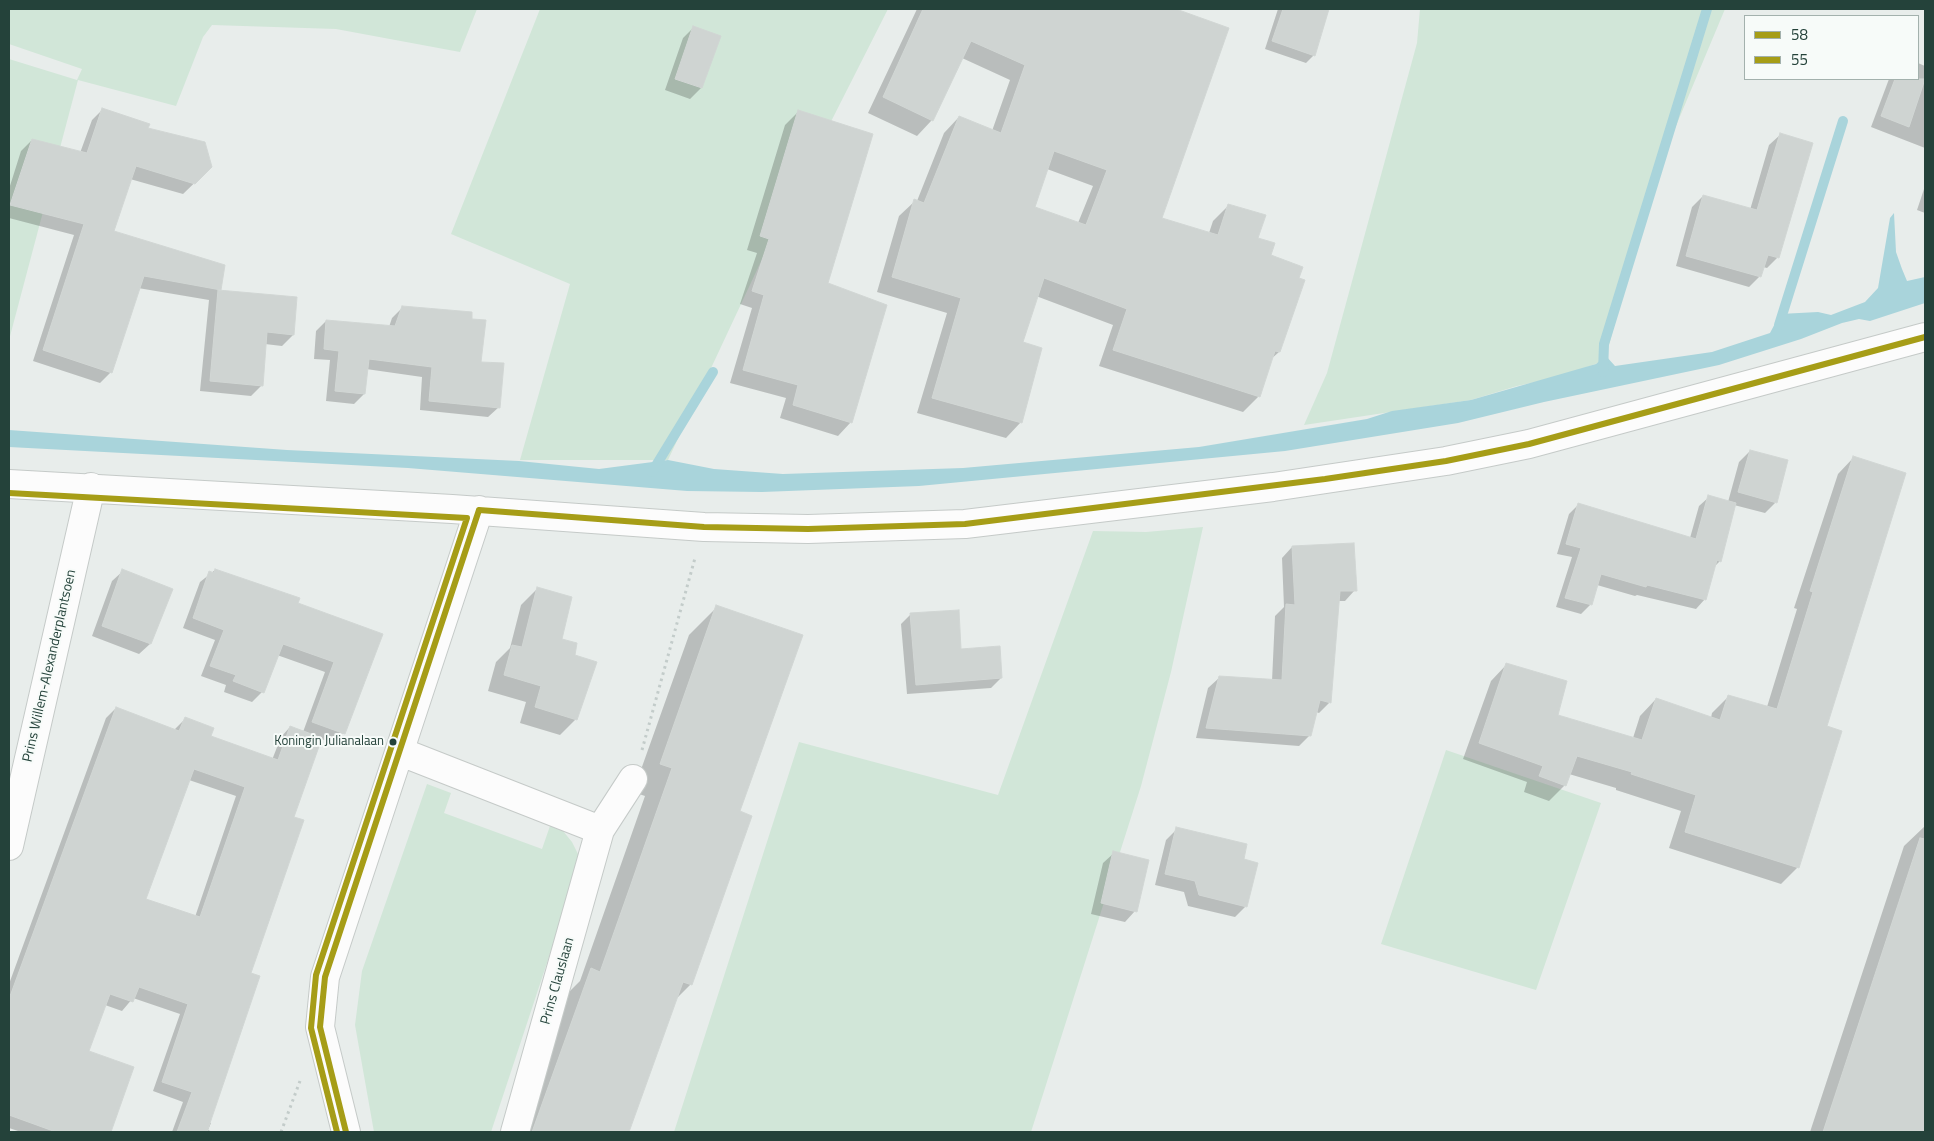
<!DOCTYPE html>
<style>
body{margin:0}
#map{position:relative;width:1934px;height:1141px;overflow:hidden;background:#e8edeb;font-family:"Titillium Web",sans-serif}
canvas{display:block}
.frame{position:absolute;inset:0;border:10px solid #24423a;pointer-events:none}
.legend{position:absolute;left:1744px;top:15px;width:175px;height:65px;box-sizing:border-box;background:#f7fbf9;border:1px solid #a3b1ad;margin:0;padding:6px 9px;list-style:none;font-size:15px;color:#24423a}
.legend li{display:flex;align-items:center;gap:10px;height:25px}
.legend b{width:25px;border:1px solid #a3b1ad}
</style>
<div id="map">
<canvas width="1934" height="1141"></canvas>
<div class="frame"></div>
<ul class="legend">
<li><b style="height:6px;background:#a69d17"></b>58</li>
<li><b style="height:6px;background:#a69d17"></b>55</li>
</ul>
</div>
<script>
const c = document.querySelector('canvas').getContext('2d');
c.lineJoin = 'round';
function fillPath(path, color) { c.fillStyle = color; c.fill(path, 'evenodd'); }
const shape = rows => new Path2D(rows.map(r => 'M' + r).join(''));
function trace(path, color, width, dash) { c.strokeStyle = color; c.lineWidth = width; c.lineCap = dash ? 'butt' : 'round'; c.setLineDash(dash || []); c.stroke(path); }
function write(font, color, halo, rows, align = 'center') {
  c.font = font + ' "Titillium Web",sans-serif'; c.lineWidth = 4; c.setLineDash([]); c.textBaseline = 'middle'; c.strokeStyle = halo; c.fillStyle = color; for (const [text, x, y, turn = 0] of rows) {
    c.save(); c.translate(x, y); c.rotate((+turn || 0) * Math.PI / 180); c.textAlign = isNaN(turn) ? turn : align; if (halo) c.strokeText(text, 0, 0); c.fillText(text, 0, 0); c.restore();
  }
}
fillPath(shape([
 [9,9,477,9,460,52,336,29,212,25,203,37,176,106,78,80,9,340,9,59,77,80,82,69,9,44],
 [540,9,888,9,771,240,668,460,520,460,570,284,451,234],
 [1420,9,1725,9,1655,176,1606,356,1598,363,1563,376,1517,386,1471,400,1304,425,1327,373,1417,43],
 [1203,527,1171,672,1141,786,1031,1132,674,1132,799,742,998,795,1093,531,1146,532],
 [1446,750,1601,803,1536,990,1381,944],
 [427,784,451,793,444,813,542,849,550,826,563,831,572,842,581,860,491,1132,374,1132,355,1025,362,971]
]), '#d1e6d8');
fillPath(shape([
 [1894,213,1896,252,1902,269,1907,281,1925,277,1925,303,1870,321,1859,319,1842,323,1801,339,1719,365,1544,402,1458,423,1285,451,919,486,762,492,687,491,408,468,9,447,9,430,287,450,519,461,599,469,668,460,714,469,783,474,963,468,1199,447,1367,419,1392,411,1471,400,1596,364,1606,356,1615,366,1712,352,1770,333,1780,314,1818,312,1831,315,1865,302,1878,288,1890,218]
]), '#a9d4db');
fillPath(shape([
 [917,9,1173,9,1228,29,1161,219,1209,233,1213,221,1229,205,1269,256,1279,352,1270,360,1258,397,1243,412,1099,366,1113,325,1036,296,1022,343,1021,422,1006,438,917,413,947,313,877,292,899,216,915,201,917,201,944,133,959,117,992,131,1010,80,962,58,932,120,917,136,868,113],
 [1047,169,1093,186,1078,223,1034,208],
 [1278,9,1329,9,1314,55,1306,63,1265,49],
 [694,27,701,88,690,99,665,90,683,38],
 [1918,63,1925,66,1925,148,1871,127,1889,79,1918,79],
 [103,109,147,129,211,167,183,194,130,179,113,232,220,289,218,291,296,298,293,335,282,346,265,344,262,385,251,396,200,391,209,300,138,288,111,372,100,383,33,361,74,235,9,218,9,189,21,151,32,140,80,153,92,120],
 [798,112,851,422,838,436,780,418,786,398,730,383,752,308,740,304,757,253,747,250,785,125],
 [1780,135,1778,257,1767,268,1763,267,1760,276,1749,287,1676,266,1692,207,1703,196,1750,210,1769,145],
 [1925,186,1925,213,1917,210],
 [402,308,480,363,499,407,488,417,420,410,422,377,366,369,364,394,354,404,326,401,330,360,314,359,316,331,326,321,389,327,392,318],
 [1750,451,1776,502,1765,513,1734,505,1720,561,1714,567,1705,599,1696,609,1637,595,1635,596,1597,585,1591,604,1581,614,1556,607,1572,557,1557,554,1569,514,1579,504,1690,538,1699,506,1709,497,1728,502,1739,462],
 [1854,457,1826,727,1798,867,1781,884,1669,848,1681,811,1616,790,1616,788,1569,774,1565,785,1549,801,1524,792,1527,782,1463,759,1491,681,1507,664,1556,716,1633,738,1640,716,1656,699,1711,718,1712,713,1729,696,1767,707,1797,609,1794,608,1838,474],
 [1292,547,1355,590,1345,601,1338,601,1330,702,1319,713,1316,712,1310,735,1299,746,1196,738,1208,688,1219,678,1272,681,1275,616,1284,607,1282,558],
 [215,570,296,603,381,635,343,733,333,743,321,739,292,818,209,1123,211,1123,208,1130,213,1132,172,1132,183,1102,153,1091,180,1014,133,998,122,1011,105,1005,88,1052,105,1120,101,1132,21,1132,9,1128,9,984,106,718,116,708,174,730,185,719,209,737,272,760,281,737,290,727,303,732,325,672,277,655,262,692,252,702,224,692,226,685,201,676,215,640,183,628,200,582],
 [189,780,236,796,195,917,144,900],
 [123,571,150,644,139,654,92,636,112,581],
 [537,589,560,640,573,656,576,719,560,735,520,723,526,702,488,691,496,662,510,648,521,605],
 [717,607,739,812,691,984,676,999,628,1132,515,1132,563,998,580,981,645,796,633,792,689,635],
 [911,614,960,650,1001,678,991,688,907,694,901,624],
 [1925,826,1925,1132,1810,1132,1904,846],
 [1177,829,1242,860,1246,906,1235,917,1188,906,1184,892,1155,885,1166,840],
 [1114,853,1135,911,1125,922,1091,914,1103,863]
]), '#0003');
trace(shape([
 [1779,325,1843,121],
 [1603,372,1604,344,1707,9],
 [652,472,713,372]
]), '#a9d4db', 10);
const building = shape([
 [923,9,1176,9,1229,28,1162,218,1218,235,1228,204,1266,215,1258,238,1275,243,1271,255,1303,267,1299,278,1305,280,1280,352,1275,351,1260,397,1113,350,1127,309,1044,278,1023,342,1042,348,1022,423,932,398,961,298,892,277,914,199,924,203,959,116,1001,133,1025,65,971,41,933,121,883,97,923,9],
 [1054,151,1107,170,1086,225,1035,207,1054,151],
 [1283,9,1329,9,1315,56,1272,41,1283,9],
 [693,26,721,36,702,88,675,79,693,26],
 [1895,79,1925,79,1909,127,1881,116,1895,79],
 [102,108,150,124,148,128,205,142,212,167,195,184,136,166,114,231,225,265,221,290,144,276,112,373,43,350,84,224,10,205,32,139,87,153,102,108],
 [798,110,873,134,828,283,887,305,852,423,793,405,798,385,743,370,764,295,752,291,769,239,760,236,798,110],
 [1780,133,1813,143,1779,258,1768,255,1761,277,1686,256,1703,195,1757,210,1780,133],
 [218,290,297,297,294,335,267,332,263,386,210,381,218,290],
 [402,306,472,312,472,319,486,320,481,362,504,363,500,408,429,401,432,367,369,359,365,394,335,391,339,351,324,349,326,320,395,326,402,306],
 [1750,450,1788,460,1777,503,1738,492,1750,450],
 [1853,456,1906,473,1827,726,1842,731,1799,868,1685,832,1696,795,1631,774,1632,772,1577,756,1566,786,1539,776,1543,766,1479,743,1506,663,1567,681,1558,715,1642,740,1656,698,1720,720,1728,695,1777,709,1813,592,1810,591,1853,456],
 [1708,495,1736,503,1721,562,1717,560,1706,600,1647,585,1646,587,1601,574,1592,605,1565,598,1581,548,1566,544,1578,503,1696,539,1708,495],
 [1354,543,1357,591,1340,591,1331,703,1320,700,1311,736,1206,728,1219,676,1282,680,1286,604,1295,605,1292,546,1354,543],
 [122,569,173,589,151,644,102,626,122,569],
 [215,569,300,598,298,603,383,634,345,734,312,722,334,662,283,644,264,693,233,681,236,675,210,666,224,630,193,618,209,571,214,573,215,569],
 [537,587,572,597,562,639,577,643,575,655,597,662,577,720,535,707,541,686,504,675,512,645,522,647,537,587],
 [716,605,803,635,740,811,752,816,692,985,683,982,629,1132,532,1132,591,968,600,972,672,768,660,764,716,605],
 [959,610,961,649,1000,646,1002,678,916,685,910,613,959,610],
 [116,707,179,731,185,717,214,728,211,736,278,760,290,726,322,738,294,817,304,820,251,973,260,976,207,1132,177,1132,192,1092,162,1082,188,1004,139,987,133,1002,110,994,89,1051,134,1067,111,1132,56,1132,9,1115,9,999,116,707],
 [194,769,245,787,200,917,146,899,194,769],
 [1176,827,1247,844,1244,859,1258,863,1247,907,1199,895,1195,881,1165,874,1176,827],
 [1920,838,1925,839,1925,1132,1823,1132,1920,838],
 [1113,851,1149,860,1137,912,1101,903,1113,851]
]);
fillPath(building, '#cfd4d2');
trace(building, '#d1d6d4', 1);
const minor = shape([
 [9,484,452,509,704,527,808,529,965,524,1273,487,1446,461,1529,444,1925,337],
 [401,752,600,830],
 [9,846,91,487],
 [346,1132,320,1027,325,977,479,510],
 [515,1132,600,830,633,779]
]);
trace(minor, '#c5cac8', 30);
trace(shape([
 [642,750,695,558],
 [281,1132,300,1081]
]), '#c3ccca', 3, [2.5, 4]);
trace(minor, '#fcfcfc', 28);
trace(shape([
 [479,510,704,527,808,529,965,524,1325,479,1446,461,1529,444,1925,337],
 [346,1132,320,1027,325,977,479,510]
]), '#a69d17', 6);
trace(shape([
 [9,493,467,518,316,975,311,1028,337,1132]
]), '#a69d17', 6);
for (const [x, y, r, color] of [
 [393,742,4.5,"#24423a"]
]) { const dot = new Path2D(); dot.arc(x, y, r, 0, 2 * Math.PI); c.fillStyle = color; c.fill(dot); trace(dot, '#f7fbf9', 2); }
write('13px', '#24423a', '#f7fbf9', [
 ["Koningin Julianalaan",384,742]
], 'right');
write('14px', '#24423a', '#f7fbf9', [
 ["Prins Willem-Alexanderplantsoen",50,666,-77],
 ["Prins Clauslaan",558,981,-74]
]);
</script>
